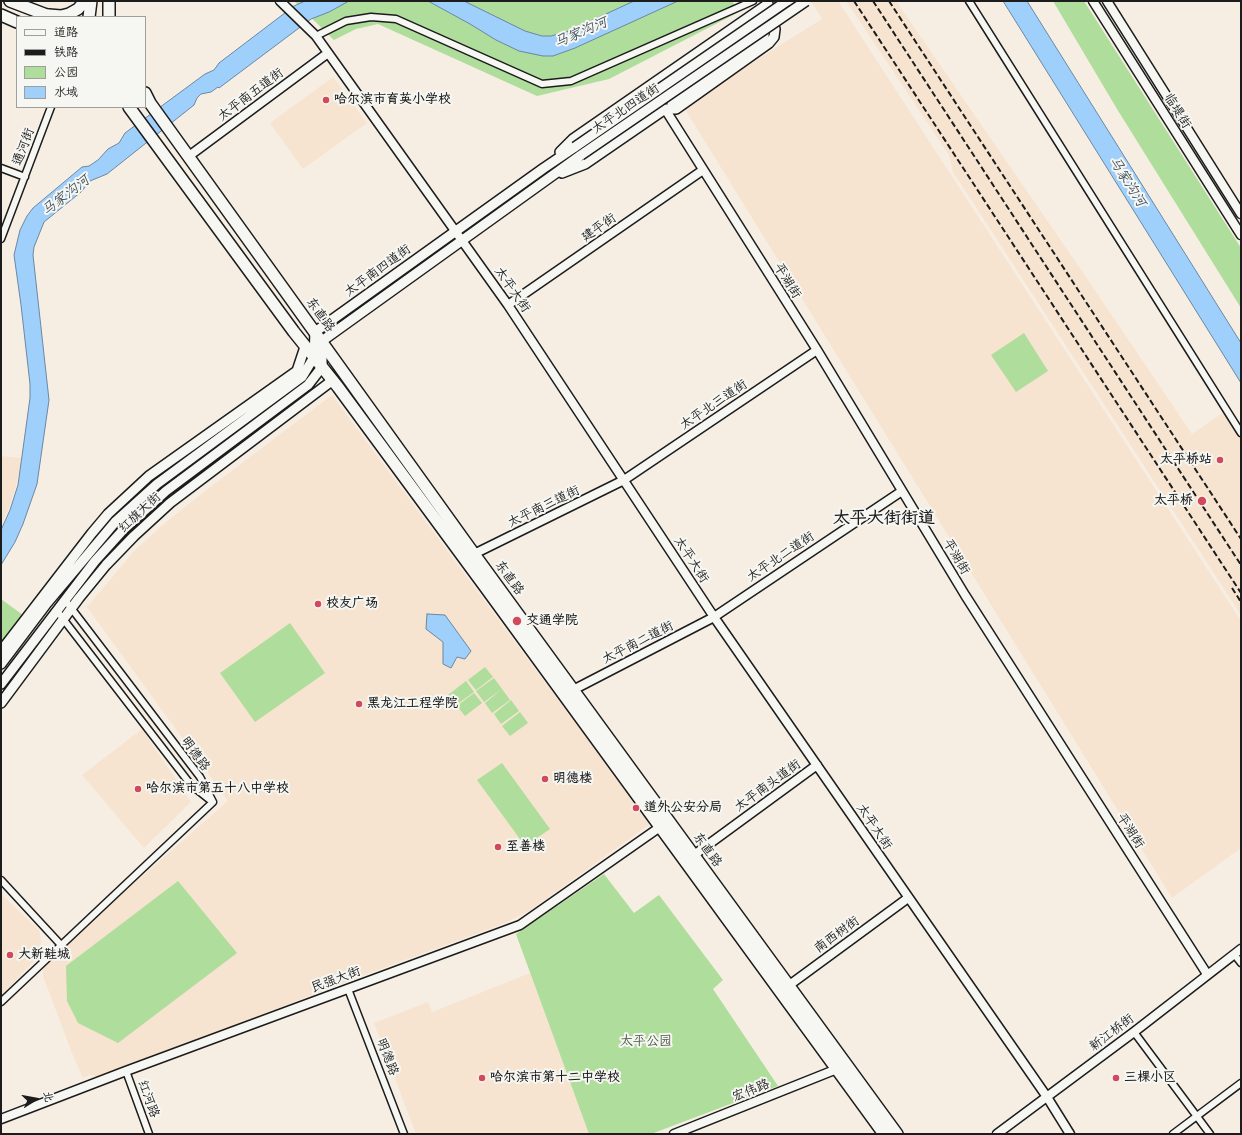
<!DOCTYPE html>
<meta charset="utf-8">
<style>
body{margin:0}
#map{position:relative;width:1242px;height:1135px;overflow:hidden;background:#f6eee3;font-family:Sriracha,"LXGW WenKai TC",sans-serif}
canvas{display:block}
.frame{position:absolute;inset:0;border:2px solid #1c1c1c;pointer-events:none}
.legend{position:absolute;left:16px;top:16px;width:130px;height:92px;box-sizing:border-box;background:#f6f6f2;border:1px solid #9f9f9c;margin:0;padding:5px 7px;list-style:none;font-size:12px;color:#1c1c1c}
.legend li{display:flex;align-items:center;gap:8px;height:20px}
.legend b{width:20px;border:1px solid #9f9f9c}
.north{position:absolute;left:16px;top:1079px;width:40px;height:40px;-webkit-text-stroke:3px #f6f6f2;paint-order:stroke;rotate:79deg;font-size:11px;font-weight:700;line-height:16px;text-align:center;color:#1c1c1c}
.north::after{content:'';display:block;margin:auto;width:14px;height:18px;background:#1c1c1c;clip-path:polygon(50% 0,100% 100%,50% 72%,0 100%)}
</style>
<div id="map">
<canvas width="1242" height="1135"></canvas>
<div class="frame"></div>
<ul class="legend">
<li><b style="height:5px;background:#f6f6f2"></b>道路</li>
<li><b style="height:5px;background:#1c1c1c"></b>铁路</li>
<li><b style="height:11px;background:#afdd9b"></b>公园</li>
<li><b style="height:11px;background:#9fcffb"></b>水域</li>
</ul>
<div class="north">北</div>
</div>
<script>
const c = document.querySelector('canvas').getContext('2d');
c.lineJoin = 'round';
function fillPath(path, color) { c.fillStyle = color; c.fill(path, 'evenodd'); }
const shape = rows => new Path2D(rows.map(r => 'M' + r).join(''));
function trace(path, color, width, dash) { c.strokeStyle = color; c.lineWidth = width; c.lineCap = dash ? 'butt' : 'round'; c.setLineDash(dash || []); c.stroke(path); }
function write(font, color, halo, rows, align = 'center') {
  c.font = font + ' Sriracha,"LXGW WenKai TC",sans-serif'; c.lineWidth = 4; c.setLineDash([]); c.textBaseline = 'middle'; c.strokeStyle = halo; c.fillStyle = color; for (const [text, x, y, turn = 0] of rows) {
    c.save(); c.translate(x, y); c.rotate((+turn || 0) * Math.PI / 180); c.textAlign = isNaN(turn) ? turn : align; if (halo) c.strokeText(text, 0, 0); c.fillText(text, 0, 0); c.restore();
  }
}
fillPath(shape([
 [811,1,838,1,1241,621,1241,848,1172,898,683,106,822,19],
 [846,1,896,1,1084,274,1192,434,1224,412,1241,439,1241,615,953,172,949,155],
 [333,77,367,123,303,169,270,123],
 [332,395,650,824,529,911,503,924,356,978,100,1077,90,1075,83,1078,72,1053,43,976,43,963,228,801,87,607,135,550,164,524,205,491],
 [1,456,22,458,17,483,9,508,1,524],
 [142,729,191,802,144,848,82,775],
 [1,894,39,930,41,940,40,954,1,996],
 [530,973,589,1134,416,1134,374,1023,428,1002,432,1012]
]), '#f6e4d0');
fillPath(shape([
 [294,1,732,1,739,12,609,79,537,96,378,24,356,29,334,40],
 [1053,1,1084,1,1241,248,1241,308,1117,109],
 [1024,333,1048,371,1016,392,991,355],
 [1,599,27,618,1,651],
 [290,623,325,673,255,722,220,673],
 [485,667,493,677,476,690,468,680],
 [494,678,502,689,484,702,476,691],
 [466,681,474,692,456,705,448,695],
 [502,689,510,700,492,713,485,703],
 [474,693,482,703,465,716,457,706],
 [511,700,519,711,501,724,494,714],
 [520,712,528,723,510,736,502,726],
 [502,763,550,829,525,846,477,780],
 [604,874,634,913,659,895,723,980,713,989,778,1086,651,1134,589,1134,516,934],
 [178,881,237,953,118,1043,78,1023,67,1001,66,966]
]), '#afdd9b');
const water = shape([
 [305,1,349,1,329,12,311,19,219,88,218,87,211,92,201,94,197,98,194,105,107,174,90,181,81,192,44,222,34,247,33,255,49,400,37,484,23,524,15,542,1,565,1,530,10,510,18,485,30,398,30,384,21,305,14,255,20,230,27,216,33,208,82,167,89,166,98,160,108,149,119,143,125,133,205,74,214,70,219,63,294,6,305,1],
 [428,1,464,1,525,31,542,36,551,36,569,31,634,1,678,1,575,48,553,56,543,56,519,51,496,40,470,24,428,1],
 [1003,1,1027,1,1241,343,1241,383,1003,1],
 [427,614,445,615,471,651,465,659,457,657,451,668,443,664,443,642,426,629,427,614]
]);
fillPath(water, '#9fcffb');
trace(water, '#6b87a2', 1);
const street = shape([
 [969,1,1241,433],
 [316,36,346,21,371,17,396,19,542,84,571,81,753,1],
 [1,168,25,177],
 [1,239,51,107],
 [65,600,200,777,213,802],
 [57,611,191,785,210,800],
 [1,880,61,945],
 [1234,954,1241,963],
 [348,989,404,1134],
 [1,1002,213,802],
 [1134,1032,1210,1134],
 [126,1071,149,1134],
 [1173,1134,1241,1083]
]);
const secondary = shape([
 [280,1,316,36,508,305,714,617,1047,1097,1070,1134],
 [1093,1,1241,235],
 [1107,1,1241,214],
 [665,109,817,350,965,595,1207,974],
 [189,156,328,53],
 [508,305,703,170],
 [474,554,624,480,817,350],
 [573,690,714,617,902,491],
 [694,855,817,765],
 [784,989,908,898],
 [1,1119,126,1071,520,925,660,827],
 [674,1134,837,1069],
 [997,1134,1134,1032,1241,949]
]);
const primary = shape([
 [672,104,761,40,764,35,765,24,762,10],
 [560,152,573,139,768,4,775,29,774,37,769,43,676,109,665,109,585,164,562,173],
 [1,651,92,533,108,514,149,476,297,371,305,347],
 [1,664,47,603,116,521,157,484,302,377,314,357,315,332,544,168,575,147],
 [1,684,95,561,123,530,166,491,308,385,322,367,322,341,581,155],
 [1,703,79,598,106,565,134,536,170,503,333,380]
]);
const highway = shape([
 [10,1,44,14,56,17],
 [1,15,17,22],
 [49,15,61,16,69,14,78,9,85,1],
 [89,17,91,1],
 [109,17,109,1],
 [145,93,150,103,474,554,897,1134],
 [129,107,294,332,338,387,486,588,884,1134]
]);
trace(street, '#1c1c1c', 9);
trace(secondary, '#1c1c1c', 11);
trace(primary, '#1c1c1c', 12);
trace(highway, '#1c1c1c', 14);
trace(street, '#f6f6f2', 6);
trace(secondary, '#f6f6f2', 8);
trace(primary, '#f6f6f2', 9);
trace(highway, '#f6f6f2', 11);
trace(shape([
 [854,1,1241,593],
 [873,1,1241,565],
 [889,1,1241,539],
 [1232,588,1241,602]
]), '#1c1c1c', 2, [6, 3]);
const primaryBridge = shape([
 [575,147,787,1],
 [581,155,806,1]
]);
trace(primaryBridge, '#1c1c1c', 12, []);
trace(primaryBridge, '#f6f6f2', 9);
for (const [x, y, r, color] of [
 [326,100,4,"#d1495b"],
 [1220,460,4,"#d1495b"],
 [1202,501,5,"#d1495b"],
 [318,604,4,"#d1495b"],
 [517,621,5,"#d1495b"],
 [359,704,4,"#d1495b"],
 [545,779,4,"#d1495b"],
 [138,789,4,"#d1495b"],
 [636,808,4,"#d1495b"],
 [498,847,4,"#d1495b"],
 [10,955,4,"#d1495b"],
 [482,1078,4,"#d1495b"],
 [1116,1078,4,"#d1495b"]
]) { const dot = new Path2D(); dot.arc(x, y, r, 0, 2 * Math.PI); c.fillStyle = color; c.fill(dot); trace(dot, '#f6f6f2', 1.5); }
write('13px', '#1c1c1c', '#f6f6f2', [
 ["太平南五道街",251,95,-37],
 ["太平北四道街",626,109,-34],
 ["临堤街",1177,111,58],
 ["通河街",24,147,-69],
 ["建平街",599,228,-35],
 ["太平南四道街",378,271,-36],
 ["平湖街",787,281,58],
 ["太平大街",512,290,55],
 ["东直路",320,315,54],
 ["太平北三道街",714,405,-34],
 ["太平南三道街",544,507,-26],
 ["红旗大街",140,513,-43],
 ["太平北二道街",781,557,-34],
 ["平湖街",956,557,59],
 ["太平大街",691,560,57],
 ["东直路",509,578,54],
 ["太平南二道街",638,643,-27],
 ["明德路",195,754,54],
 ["太平南头道街",768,786,-36],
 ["太平大街",874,827,56],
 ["平湖街",1130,831,57],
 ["东直路",707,850,54],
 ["南西树街",837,935,-36],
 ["民强大街",336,980,-20],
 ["新江桥街",1112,1033,-37],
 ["明德路",387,1057,69],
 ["宏伟路",751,1091,-22],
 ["红河路",148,1099,70]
]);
write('bold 13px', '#1c1c1c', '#f6f6f2', [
 ["哈尔滨市育英小学校",334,100],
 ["太平桥站",1212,460,"right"],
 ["太平桥",1193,501,"right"],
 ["校友广场",326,604],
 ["交通学院",526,621],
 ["黑龙江工程学院",367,704],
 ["明德楼",553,779],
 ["哈尔滨市第五十八中学校",146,789],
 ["道外公安分局",644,808],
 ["至善楼",506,847],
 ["大新鞋城",18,955],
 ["哈尔滨市第十二中学校",490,1078],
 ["三棵小区",1124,1078]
], 'left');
write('13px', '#485642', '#f6f6f2', [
 ["太平公园",646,1042]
]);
write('italic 14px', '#43525f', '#f6f6f2', [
 ["马家沟河",581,33,-23],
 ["马家沟河",1127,182,58],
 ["马家沟河",66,196,-38]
]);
write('bold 17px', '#1c1c1c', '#f6f6f2', [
 ["太平大街街道",884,519]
]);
</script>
